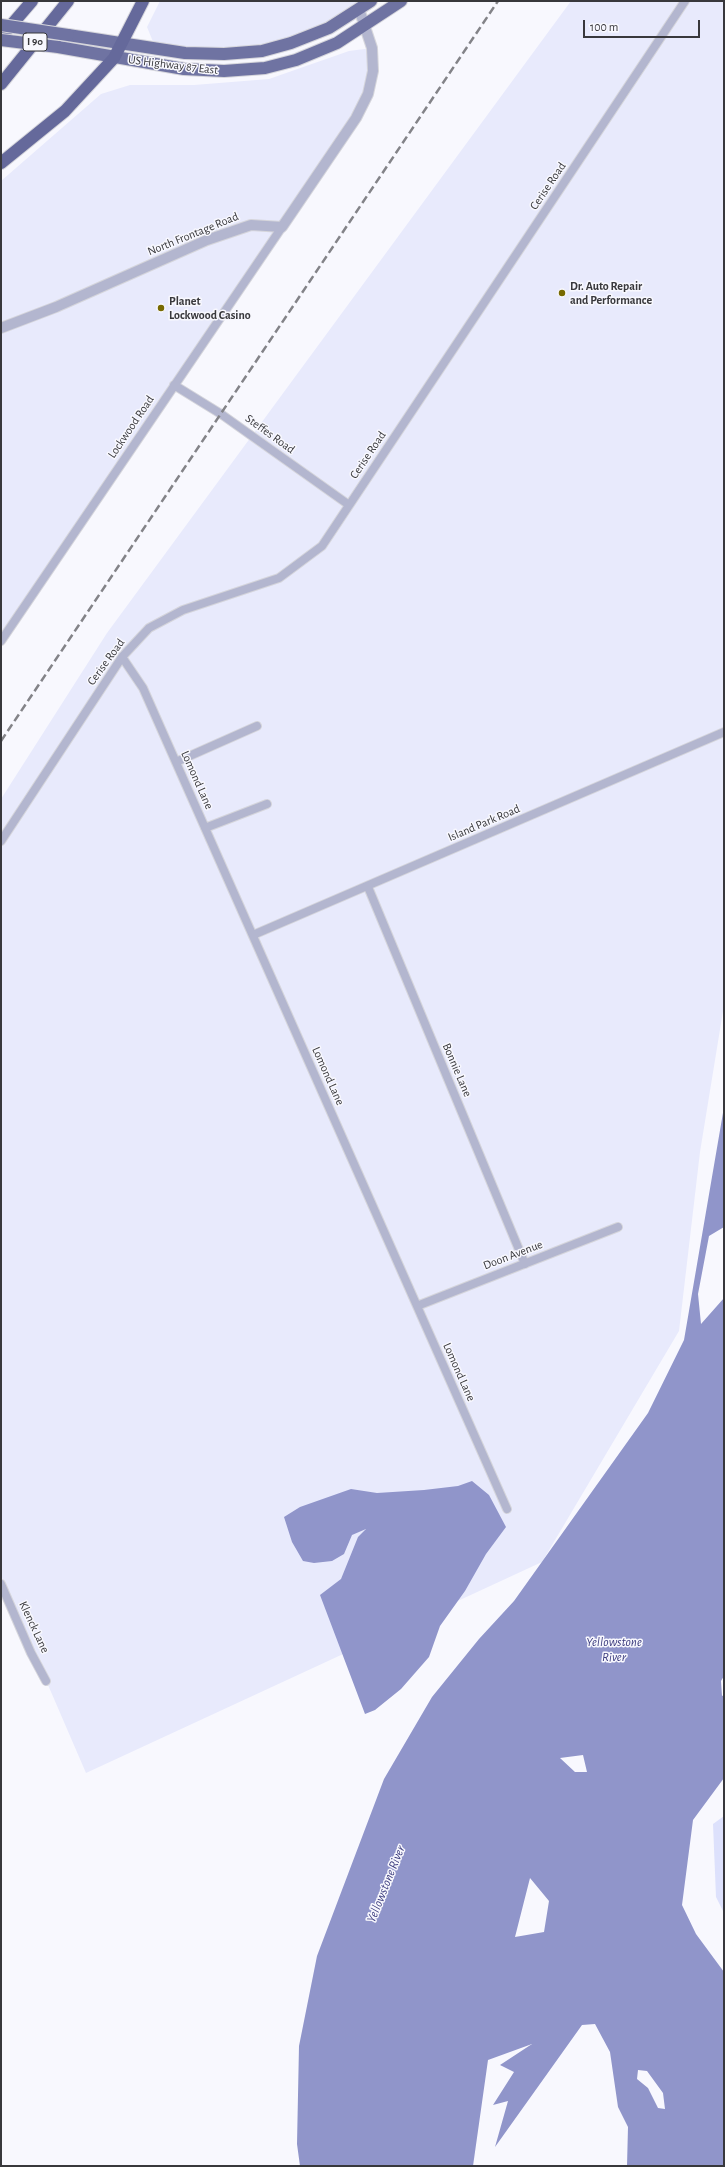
<!DOCTYPE html>
<style>
body{margin:0}
#map{position:relative;width:725px;height:2167px;overflow:hidden;background:#f8f8fe;font-family:"Alegreya Sans",sans-serif}
canvas{display:block}
.frame{position:absolute;inset:0;border:2px solid #38383c;pointer-events:none}
.scale{position:absolute;left:583px;top:20px;width:117px;height:18px;box-sizing:border-box;border:2px solid #38383c;border-top:0;padding-left:5px;font-size:12px;line-height:14px;white-space:nowrap;color:#38383c;-webkit-text-stroke:3px #f8f8fe;paint-order:stroke}
</style>
<div id="map">
<canvas width="725" height="2167"></canvas>
<div class="frame"></div>
<div class="scale">100 m</div>
</div>
<script>
const c = document.querySelector('canvas').getContext('2d');
c.lineJoin = 'round';
function fillPath(path, color) { c.fillStyle = color; c.fill(path, 'evenodd'); }
const shape = rows => new Path2D(rows.map(r => 'M' + r).join(''));
function trace(path, color, width, dash) { c.strokeStyle = color; c.lineWidth = width; c.lineCap = dash ? 'butt' : 'round'; c.setLineDash(dash || []); c.stroke(path); }
function write(font, color, halo, rows, align = 'center') {
  c.font = font + ' "Alegreya Sans",sans-serif'; c.lineWidth = 3; c.setLineDash([]); c.textBaseline = 'middle'; c.strokeStyle = halo; c.fillStyle = color; for (const [text, x, y, turn = 0] of rows) {
    c.save(); c.translate(x, y); c.rotate((+turn || 0) * Math.PI / 180); c.textAlign = isNaN(turn) ? turn : align; if (halo) c.strokeText(text, 0, 0); c.fillText(text, 0, 0); c.restore();
  }
}
fillPath(shape([
 [160,1,371,1,359,9,262,51,156,49,147,27],
 [571,1,724,1,724,1005,700,1152,679,1331,542,1562,86,1773,1,1576,1,799,107,633],
 [372,48,368,94,1,643,1,181,101,94,130,85,194,85,269,79,349,51]
]), '#e8eafc');
fillPath(shape([
 [724,1816,724,1913,716,1897,713,1824]
]), '#dde1fc');
fillPath(shape([
 [724,1107,724,1227,709,1236,698,1294,701,1324,724,1298,724,1676,721,1681,722,1696,724,1695,724,1778,693,1820,682,1905,696,1934,724,1972,724,2166,627,2166,628,2127,618,2107,610,2052,595,2024,582,2025,495,2147,508,2101,493,2105,514,2072,500,2065,532,2044,488,2060,473,2166,300,2166,297,2144,299,2046,317,1956,384,1779,432,1697,479,1639,514,1601,648,1413,684,1340],
 [583,1755,587,1772,575,1772,560,1758],
 [530,1878,549,1901,544,1932,515,1937],
 [638,2070,647,2071,663,2093,665,2109,658,2108,648,2088,637,2079],
 [472,1481,489,1495,506,1527,486,1554,465,1591,440,1626,429,1657,401,1689,375,1710,365,1714,320,1595,341,1579,358,1537,366,1529,352,1535,344,1554,332,1561,314,1563,303,1561,292,1542,284,1517,300,1507,351,1489,377,1493,424,1490,458,1486]
]), '#9095ca');
const minor = shape([
 [174,385,221,414,349,505],
 [1,641,282,227],
 [122,657,143,688,507,1509],
 [176,762,257,726],
 [205,828,267,804],
 [1,841,122,657,149,628,183,610,279,578,322,546,685,1],
 [368,887,525,1264],
 [253,935,724,732],
 [417,1306,618,1227],
 [1,1584,31,1653,46,1681]
]);
const tertiary = shape([
 [1,328,56,307,207,240,251,225,282,227,356,118,368,94,373,71,372,48,359,9]
]);
const trunk = shape([
 [68,35,185,53,224,54,262,51,291,43,329,28,371,1],
 [58,47,184,69,224,71,265,68,296,60,337,43,401,1]
]);
const motorway = shape([
 [1,37,32,1],
 [1,84,68,1],
 [1,163,65,111,114,58,143,1]
]);
trace(minor, '#d5d5db', 10);
trace(tertiary, '#d5d5db', 12);
trace(trunk, '#d5d5db', 14);
trace(motorway, '#d5d5db', 14);
trace(minor, '#b3b6cf', 8);
trace(tertiary, '#b3b6cf', 10);
trace(trunk, '#6f73a2', 12);
trace(motorway, '#65699b', 12);
trace(shape([
 [1,741,498,1]
]), '#838388', 2.5, [8, 4]);
const trunkBridge = shape([
 [1,25,68,35],
 [1,40,58,47]
]);
trace(trunkBridge, '#d5d5db', 14, []);
trace(trunkBridge, '#6f73a2', 12);
for (const [x, y, r, color] of [
 [562,293,4,"#776900"],
 [161,308,4,"#776900"]
]) { const dot = new Path2D(); dot.arc(x, y, r, 0, 2 * Math.PI); c.fillStyle = color; c.fill(dot); trace(dot, '#f8f8fe', 1.5); }
for (const [x, y, w] of [
 [35,42,24]
]) { const box = new Path2D(); box.roundRect(x - w / 2, y - 9, w, 18, 3); c.fillStyle = '#f8f8fe'; c.fill(box); trace(box, '#38383c', 1); }
write('bold 11px', '#38383c', null, [
 ["I 90",35,42]
]);
write('12px', '#38383c', '#f8f8fe', [
 ["US Highway 87 East",173,65,7],
 ["Cerise Road",548,186,-56],
 ["North Frontage Road",193,234,-22],
 ["Lockwood Road",131,427,-56],
 ["Steffes Road",270,434,36],
 ["Cerise Road",368,455,-56],
 ["Cerise Road",106,662,-54],
 ["Lomond Lane",197,780,66],
 ["Island Park Road",484,823,-23],
 ["Bonnie Lane",457,1070,67],
 ["Lomond Lane",328,1076,66],
 ["Doon Avenue",513,1255,-21],
 ["Lomond Lane",459,1372,66],
 ["Klenck Lane",34,1627,65]
]);
write('bold 12px', '#38383c', '#f8f8fe', [
 ["Dr. Auto Repair",570,286],
 ["and Performance",570,300],
 ["Planet",169,301],
 ["Lockwood Casino",169,315]
], 'left');
write('italic 13px', '#3c3c7e', '#f8f8fe', [
 ["Yellowstone",614,1642],
 ["River",614,1657],
 ["Yellowstone River",386,1884,-68]
]);
</script>
